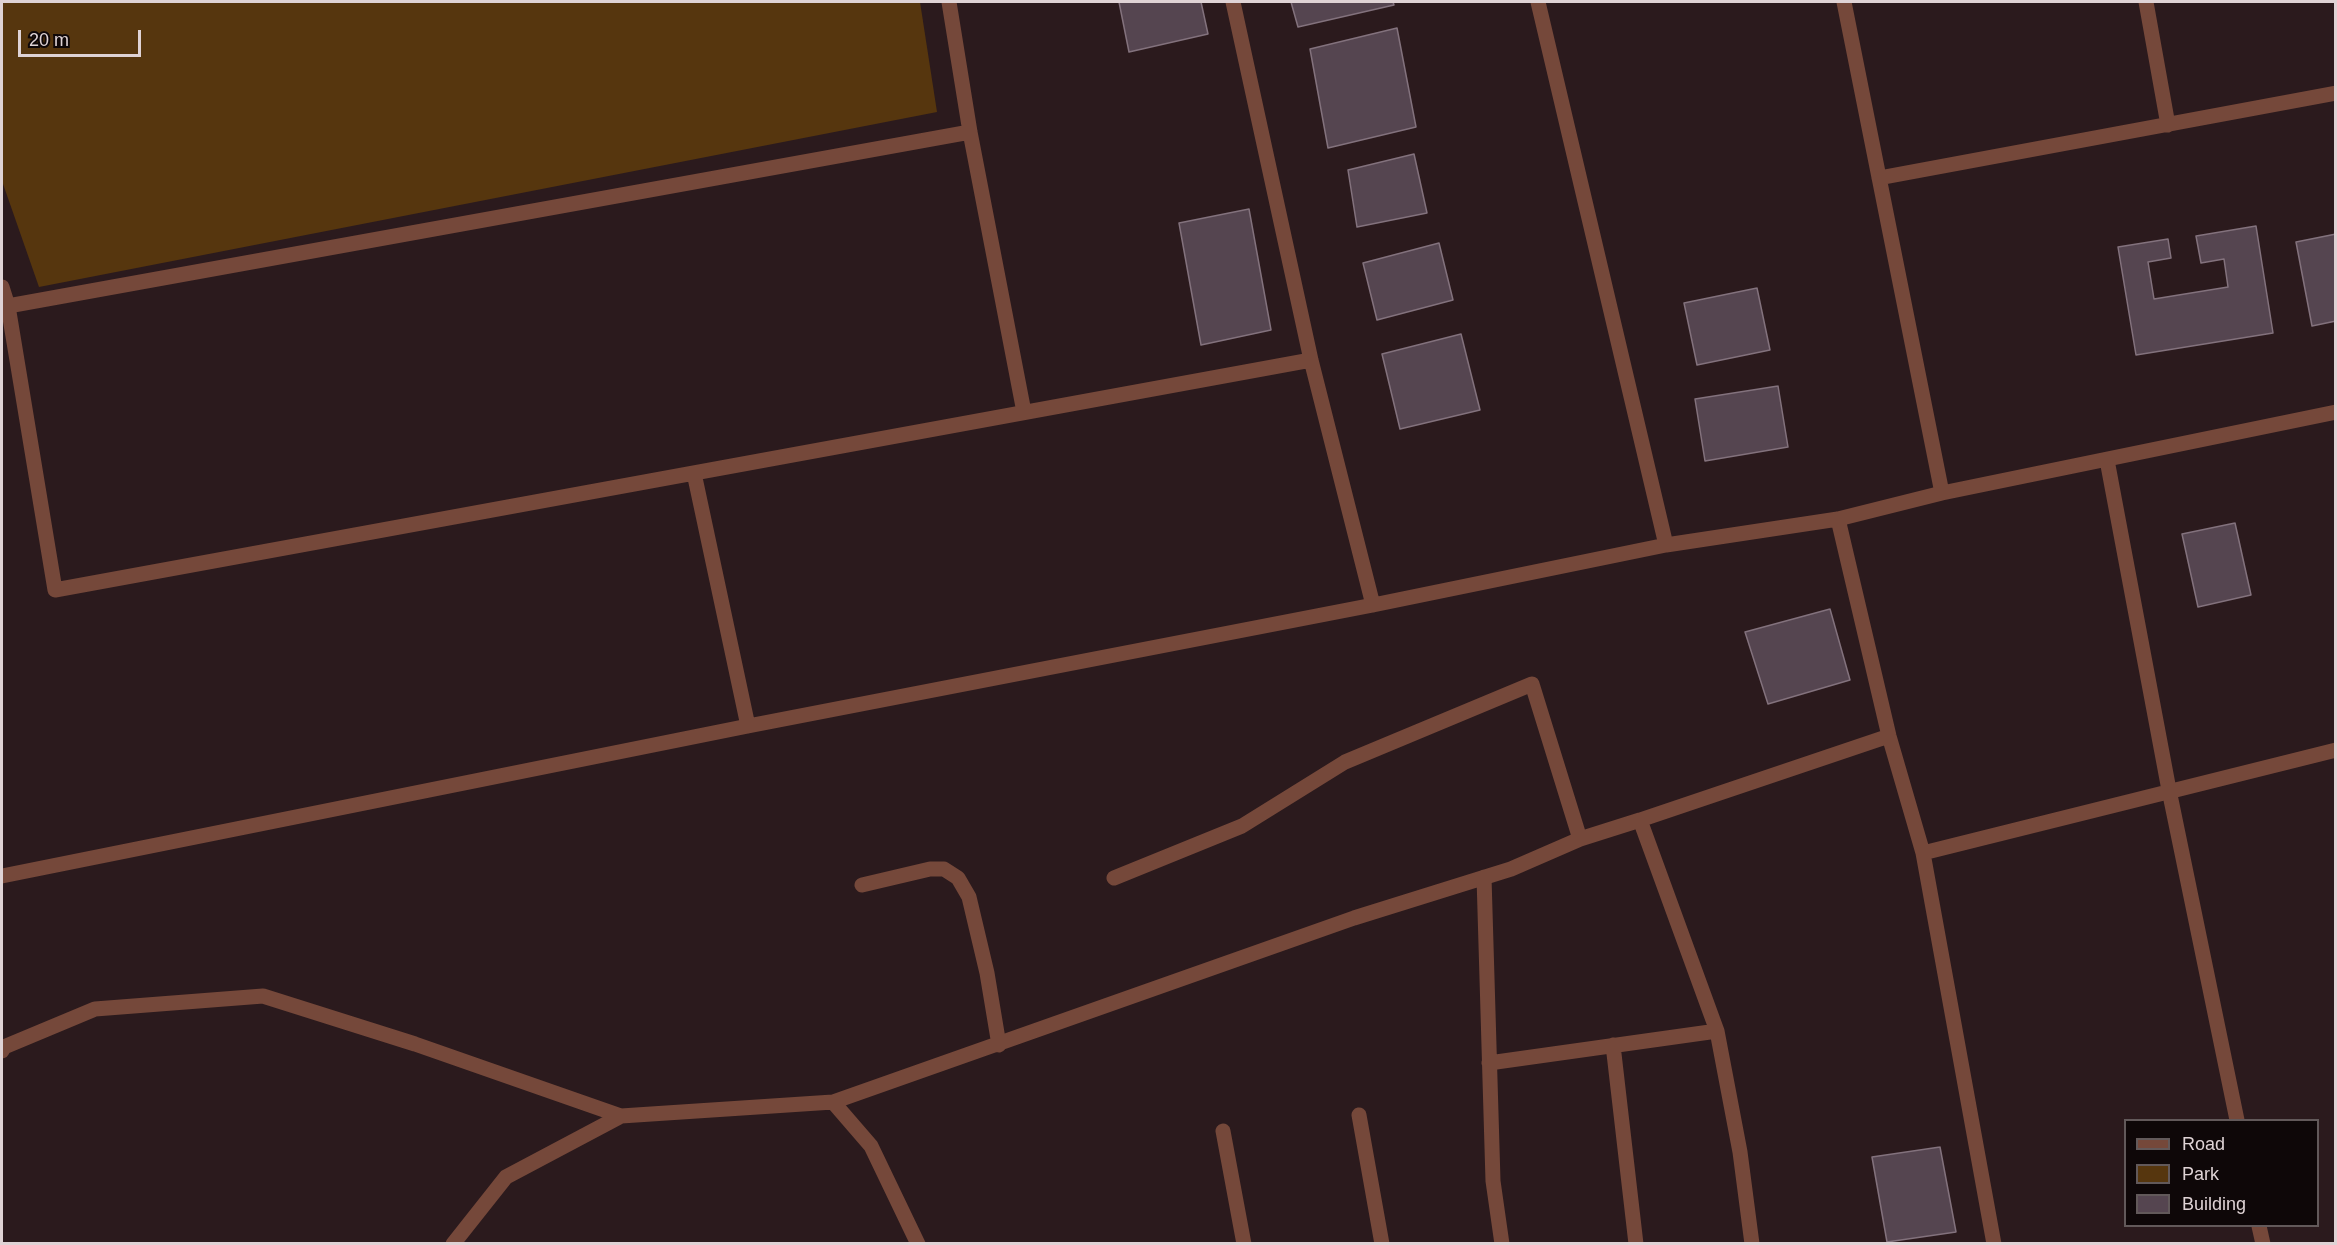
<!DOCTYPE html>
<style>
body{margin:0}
#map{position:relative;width:2337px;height:1245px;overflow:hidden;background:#2b1a1d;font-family:Helvetica,sans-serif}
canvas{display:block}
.frame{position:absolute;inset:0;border:3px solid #dfd3d5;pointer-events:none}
.legend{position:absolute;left:2124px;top:1119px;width:195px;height:108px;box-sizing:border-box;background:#0e0708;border:2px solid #62595a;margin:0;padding:8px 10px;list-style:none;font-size:18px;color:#dfd3d5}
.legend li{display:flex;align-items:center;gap:12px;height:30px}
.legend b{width:30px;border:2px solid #62595a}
.scale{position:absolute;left:18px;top:30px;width:123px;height:27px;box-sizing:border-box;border:3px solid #dfd3d5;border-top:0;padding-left:8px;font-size:18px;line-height:21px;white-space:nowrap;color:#dfd3d5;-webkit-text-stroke:4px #0e0708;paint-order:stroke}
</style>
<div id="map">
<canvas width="2337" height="1245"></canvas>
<div class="frame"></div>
<ul class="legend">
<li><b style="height:8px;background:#75483a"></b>Road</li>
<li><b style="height:16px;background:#56360e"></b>Park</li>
<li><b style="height:16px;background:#554550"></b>Building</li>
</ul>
<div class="scale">20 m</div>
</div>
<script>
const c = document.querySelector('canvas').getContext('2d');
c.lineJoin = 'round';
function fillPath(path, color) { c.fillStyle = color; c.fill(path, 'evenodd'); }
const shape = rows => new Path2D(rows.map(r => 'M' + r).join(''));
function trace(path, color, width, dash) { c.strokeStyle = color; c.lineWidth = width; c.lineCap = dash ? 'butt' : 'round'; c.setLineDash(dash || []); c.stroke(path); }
fillPath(shape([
 [2,2,920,2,937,112,39,287,2,181]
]), '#56360e');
const building = shape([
 [1119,2,1201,2,1208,34,1129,52,1119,2],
 [1291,2,1393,2,1394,5,1298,27,1291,2],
 [1397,28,1416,127,1328,148,1310,49,1397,28],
 [1414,154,1427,213,1357,227,1348,170,1414,154],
 [1249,209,1271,330,1201,345,1179,223,1249,209],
 [2256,226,2273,333,2136,355,2118,247,2168,239,2171,258,2148,262,2154,299,2228,287,2224,259,2201,263,2196,236,2256,226],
 [2336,234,2336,321,2312,326,2296,242,2336,234],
 [1439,243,1453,300,1377,320,1363,263,1439,243],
 [1757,288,1770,350,1697,365,1684,303,1757,288],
 [1461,334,1480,410,1400,429,1382,354,1461,334],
 [1778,386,1788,447,1705,461,1695,399,1778,386],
 [2235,523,2251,595,2198,607,2182,534,2235,523],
 [1830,609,1850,680,1768,704,1745,632,1830,609],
 [1940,1147,1956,1232,1887,1242,1872,1157,1940,1147]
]);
fillPath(building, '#554550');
trace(building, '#83727d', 1.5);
trace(shape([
 [949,2,970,132,1024,412],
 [1233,2,1311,360,1373,605],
 [1538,2,1666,545],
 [1844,2,1942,493],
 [2146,2,2168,125],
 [1879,178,2336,93],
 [2,287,8,306,55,590,1311,360],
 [8,306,970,132],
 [2107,460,2169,790,2237,1120],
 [694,473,748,726],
 [1838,519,1889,736,1923,853,1994,1244],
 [1923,853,2336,750],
 [2,876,748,726,1373,605,1666,545,1838,519,1942,493,2336,412],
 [1484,877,1493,1181,1502,1244],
 [1114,878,1242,826,1345,762,1532,684,1580,839],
 [862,885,930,869,944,869,958,878,969,897,987,973,999,1045],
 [1613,1045,1636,1244],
 [2,1051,4,1047,95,1009,263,996,415,1044,621,1116,833,1102,871,1146,918,1244],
 [1489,1063,1717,1031],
 [833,1102,1354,918,1511,869,1580,839,1640,820],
 [1359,1115,1382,1244],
 [1223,1131,1244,1244],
 [2259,1226,2263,1244],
 [453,1244,506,1177,621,1116],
 [1752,1244,1740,1152,1717,1031,1640,820,1889,736]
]), '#75483a', 15);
</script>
